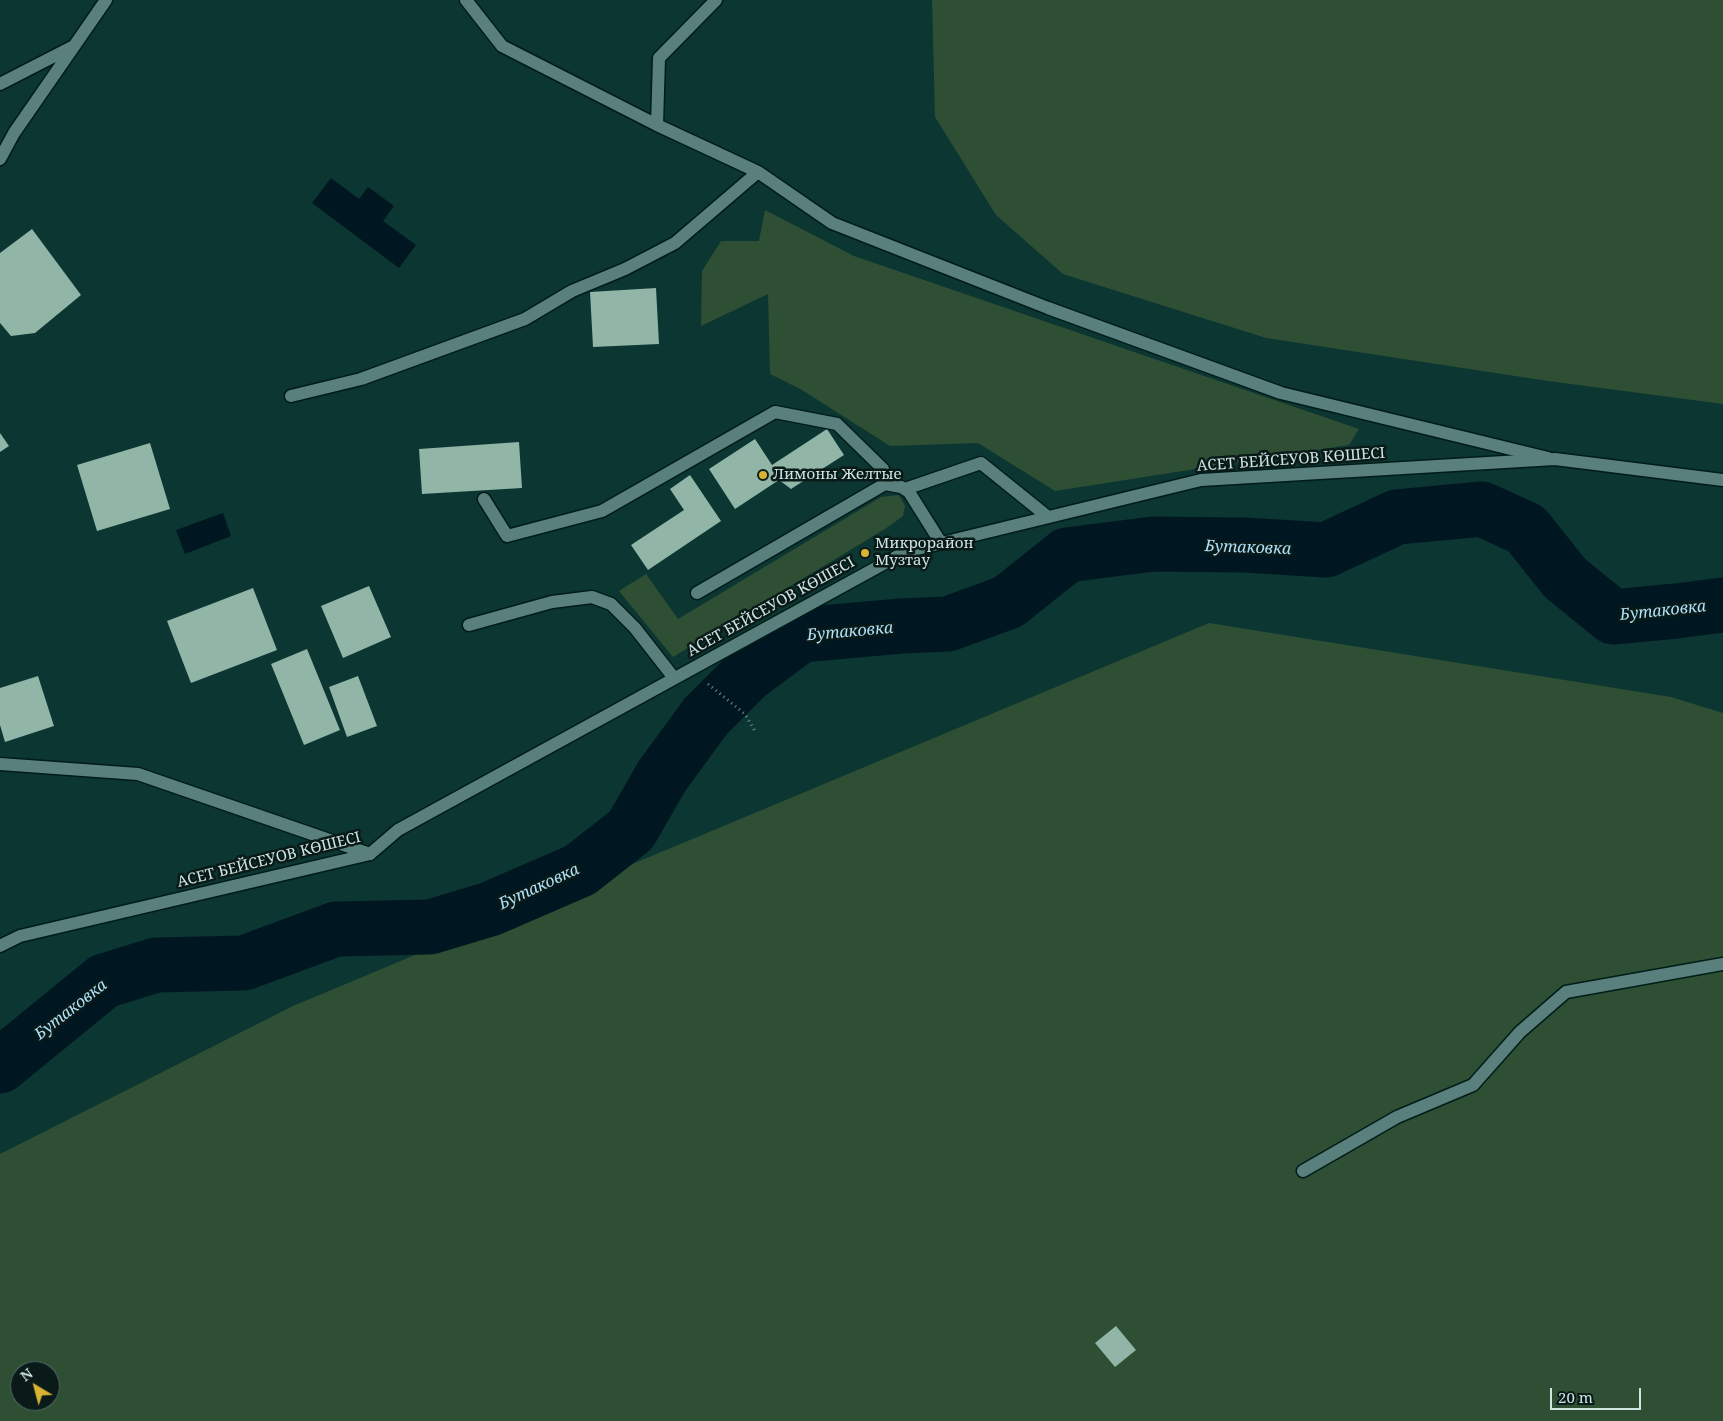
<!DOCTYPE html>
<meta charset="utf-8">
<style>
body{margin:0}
#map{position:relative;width:1723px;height:1421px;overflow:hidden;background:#0c3632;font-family:"Noto Serif",serif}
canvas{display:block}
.north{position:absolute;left:10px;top:1361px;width:50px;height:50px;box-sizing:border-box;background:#091a18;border:1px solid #586b68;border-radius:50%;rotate:323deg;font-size:14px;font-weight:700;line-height:20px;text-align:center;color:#cfe4e1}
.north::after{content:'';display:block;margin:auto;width:18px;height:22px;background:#dab333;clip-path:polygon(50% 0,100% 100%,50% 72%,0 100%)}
.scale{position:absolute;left:1550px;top:1388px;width:91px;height:22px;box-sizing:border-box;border:2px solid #cfe4e1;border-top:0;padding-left:6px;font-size:15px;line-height:18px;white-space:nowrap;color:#cfe4e1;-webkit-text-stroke:4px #091a18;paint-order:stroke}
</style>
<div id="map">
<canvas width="1723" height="1421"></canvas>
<div class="north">N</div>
<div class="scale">20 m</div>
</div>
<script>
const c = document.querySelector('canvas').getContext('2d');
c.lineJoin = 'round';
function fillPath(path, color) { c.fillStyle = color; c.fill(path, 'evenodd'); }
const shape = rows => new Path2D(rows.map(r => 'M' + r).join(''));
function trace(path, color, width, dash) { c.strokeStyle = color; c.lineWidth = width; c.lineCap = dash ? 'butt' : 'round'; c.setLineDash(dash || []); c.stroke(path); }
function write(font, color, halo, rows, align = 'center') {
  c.font = font + ' "Noto Serif",serif'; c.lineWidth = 5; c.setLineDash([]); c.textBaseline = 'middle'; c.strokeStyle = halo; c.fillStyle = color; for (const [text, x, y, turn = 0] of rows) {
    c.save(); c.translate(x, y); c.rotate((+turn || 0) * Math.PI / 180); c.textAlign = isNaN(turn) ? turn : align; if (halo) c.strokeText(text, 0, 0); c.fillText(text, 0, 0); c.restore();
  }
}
fillPath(shape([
 [932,0,1723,0,1723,404,1548,381,1266,338,1063,274,996,215,935,117],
 [765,210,854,256,1359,429,1349,445,1055,491,978,443,890,446,802,390,770,374,768,294,701,326,702,271,721,241,759,241],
 [899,495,905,506,903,516,885,529,673,657,619,591,646,574,678,619,881,497],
 [1209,623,1671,697,1723,713,1723,1421,0,1421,0,1154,293,1006],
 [20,1371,50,1371,50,1401,20,1401]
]), '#2e4f34');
fillPath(shape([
 [331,178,359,199,368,187,394,206,383,221,416,245,399,268,312,203],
 [223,513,231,536,185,554,176,530]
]), '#001722');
trace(shape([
 [0,1066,104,981,156,965,244,963,336,929,430,927,490,909,580,870,631,830,662,776,706,716,747,675,801,635,901,626,948,624,1008,602,1067,555,1153,544,1244,545,1326,550,1397,517,1482,509,1526,529,1565,578,1613,617,1676,611,1723,605]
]), '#001722', 55);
fillPath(shape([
 [32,229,81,295,35,333,11,336,0,323,0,253],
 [656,288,659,344,593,347,590,292],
 [827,429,844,455,791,489,779,480,735,509,709,469,755,439,772,465],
 [0,433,9,446,0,452],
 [519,442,522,488,422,494,419,449],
 [150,443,170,509,97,531,77,465],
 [690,475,721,521,648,570,631,545,684,510,670,489],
 [369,586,391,637,343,658,321,606],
 [253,588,277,650,191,683,167,621],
 [307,649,340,730,304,745,271,664],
 [38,676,54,726,5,742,0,725,0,688],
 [358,676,377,726,347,737,329,687],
 [1116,1326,1136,1350,1115,1367,1095,1343]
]), '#91b5a7');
const lane = shape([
 [466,0,502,46,657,125],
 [0,84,72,47],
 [0,159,14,133,106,0],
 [758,172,832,223,1048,308,1281,393,1548,458],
 [291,396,361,379,525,319,572,291,625,269,675,243,758,172,657,125,659,58,716,0],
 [905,489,981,463,1048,517],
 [484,499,507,536,602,511,775,412,837,424,883,469,885,484],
 [697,593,885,484,901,487,909,492,941,543],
 [469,625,552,602,592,597,611,604,635,628,674,678],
 [0,764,138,774,370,854]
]);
const street = shape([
 [1303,1171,1397,1117,1473,1085,1520,1032,1566,992,1723,964]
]);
const secondary = shape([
 [0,946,20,936,370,854,398,830,905,552,1201,480,1555,459,1723,480]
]);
trace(lane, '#001c19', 15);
trace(street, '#001c19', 15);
trace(secondary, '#001c19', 15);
trace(shape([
 [708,684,745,714,756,733]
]), '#72918d', 3, [1, 4]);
trace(lane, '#59807c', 12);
trace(street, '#59807c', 12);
trace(secondary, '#59807c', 12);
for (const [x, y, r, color] of [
 [763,475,5,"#dab333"],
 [865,553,5,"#dab333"]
]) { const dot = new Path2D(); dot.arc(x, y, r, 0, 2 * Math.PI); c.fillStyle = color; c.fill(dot); trace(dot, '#091a18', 2); }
write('15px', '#cfe4e1', '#091a18', [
 ["АСЕТ БЕЙСЕУОВ КӨШЕСІ",1291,460,-4],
 ["АСЕТ БЕЙСЕУОВ КӨШЕСІ",771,607,-29],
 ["АСЕТ БЕЙСЕУОВ КӨШЕСІ",269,860,-14]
]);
write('15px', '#cfe4e1', '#091a18', [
 ["Лимоны Желтые",773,475],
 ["Микрорайон",875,544],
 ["Музтау",875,561]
], 'left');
write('italic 16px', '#afe1f8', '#091a18', [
 ["Бутаковка",1248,548,2],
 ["Бутаковка",1663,611,-6],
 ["Бутаковка",850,632,-5],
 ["Бутаковка",539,887,-25],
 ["Бутаковка",71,1010,-38]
]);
</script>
